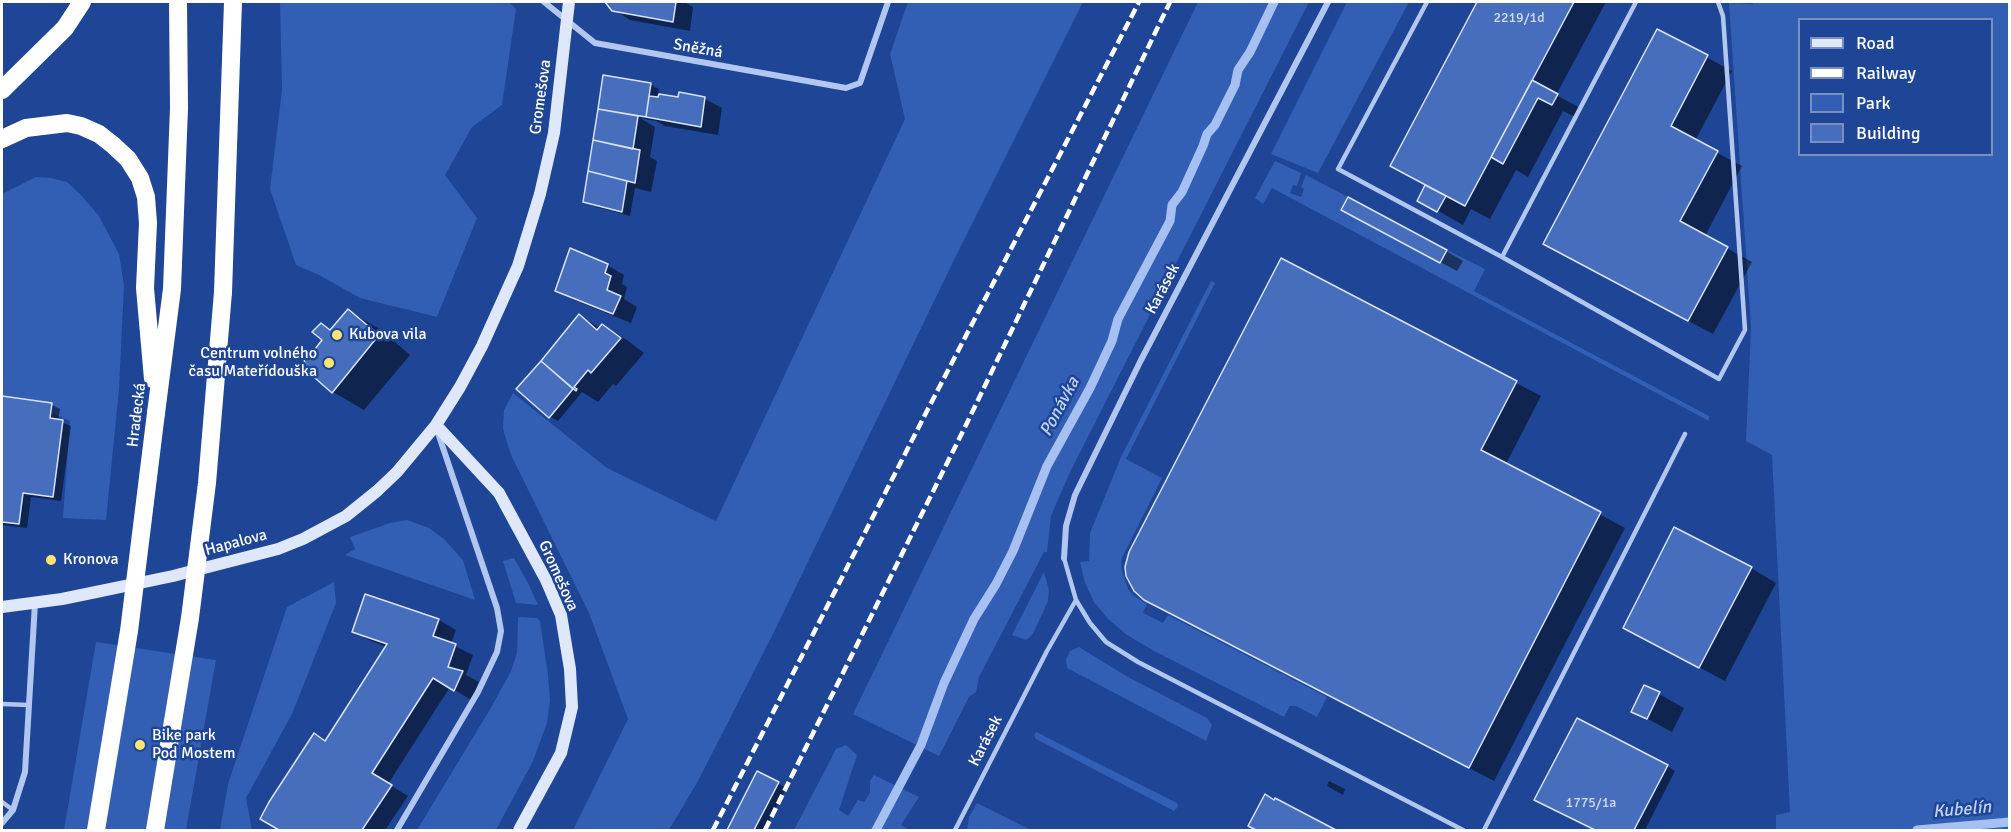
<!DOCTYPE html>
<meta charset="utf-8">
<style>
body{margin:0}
#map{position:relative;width:2011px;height:832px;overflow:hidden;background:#1e4596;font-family:Signika,sans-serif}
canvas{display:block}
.frame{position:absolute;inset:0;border:3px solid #fff;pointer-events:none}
.legend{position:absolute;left:1798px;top:18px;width:195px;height:138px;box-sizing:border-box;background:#1e4596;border:2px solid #788fc0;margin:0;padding:8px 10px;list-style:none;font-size:18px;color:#fff}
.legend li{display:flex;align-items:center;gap:12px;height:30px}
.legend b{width:30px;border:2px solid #788fc0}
</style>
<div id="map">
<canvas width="2011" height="832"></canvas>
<div class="frame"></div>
<ul class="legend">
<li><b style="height:8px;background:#dfe8fb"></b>Road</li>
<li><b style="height:8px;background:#fff"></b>Railway</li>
<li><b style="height:16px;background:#325eb4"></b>Park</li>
<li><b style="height:16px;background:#466ebd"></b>Building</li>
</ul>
</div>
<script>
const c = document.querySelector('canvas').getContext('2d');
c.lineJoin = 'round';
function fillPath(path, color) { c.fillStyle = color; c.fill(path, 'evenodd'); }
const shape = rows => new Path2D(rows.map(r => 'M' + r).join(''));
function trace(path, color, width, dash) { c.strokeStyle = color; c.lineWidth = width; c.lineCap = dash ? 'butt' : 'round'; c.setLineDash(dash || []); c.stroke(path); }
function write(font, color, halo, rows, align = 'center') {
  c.font = font + ' Signika,sans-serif'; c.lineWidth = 5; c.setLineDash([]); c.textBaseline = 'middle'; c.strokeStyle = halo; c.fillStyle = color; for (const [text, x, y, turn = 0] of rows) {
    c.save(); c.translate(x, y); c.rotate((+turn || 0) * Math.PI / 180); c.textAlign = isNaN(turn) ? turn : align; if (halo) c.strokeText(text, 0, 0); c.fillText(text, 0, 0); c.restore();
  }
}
fillPath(shape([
 [280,2,509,2,516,9,502,105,472,127,445,175,477,218,437,317,360,298,319,275,296,265,270,189,282,90],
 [908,2,1083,2,953,262,774,632,698,781,669,830,573,830,628,719,589,613,511,455,503,429,504,410,513,393,607,468,716,521,905,119,890,54],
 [1198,2,1309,2,1070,472,1051,516,1047,552,1044,552,979,677,976,692,969,697,939,756,853,714],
 [1347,2,1409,2,1318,173,1271,154],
 [1753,2,2009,2,2009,830,1776,830,1776,815,1790,812,1772,455,1746,441,1751,328,1729,3,1753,4],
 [1800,20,1992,20,1992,154,1800,154],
 [1275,161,1301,173,1297,186,1293,185,1290,193,1301,197,1304,189,1301,187,1306,175,1348,197,1341,209,1440,262,1447,250,1485,269,1474,291,1709,416,1709,421,1272,188,1263,204,1255,198],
 [36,177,51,178,67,182,80,194,99,216,119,254,124,285,119,389,106,520,63,518,70,421,51,413,52,403,2,396,2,194],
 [1211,281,1215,283,1126,459,1162,478,1122,558,1121,567,1124,577,1128,589,1134,596,1147,604,1143,613,1163,623,1168,615,1327,697,1317,717,1296,706,1290,706,1284,717,1154,651,1127,635,1108,619,1094,602,1085,583,1080,562,1089,561,1090,533,1121,457],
 [407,520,429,528,444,539,463,560,475,600,345,555,355,549,350,537,390,523],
 [514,558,528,583,538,605,516,603,503,561],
 [1044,572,1049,590,1048,601,1033,634,1026,640,1012,635],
 [334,582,336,603,292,714,246,798,252,830,220,830,228,784,287,607],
 [520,617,537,618,540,621,548,675,550,700,547,723,533,761,496,830,417,830,492,706,511,671,517,653,518,618],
 [96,642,216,660,186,830,64,830],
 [1079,647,1128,677,1207,718,1212,725,1206,741,1067,668,1066,659,1070,651],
 [1036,732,1177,803,1178,807,1174,811,1036,739,1034,735],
 [846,745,857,755,839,810,848,816,858,800,864,802,870,793,870,781,874,775,919,797,901,825,910,830,794,830,836,749],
 [977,803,1031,830,967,830,969,817]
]), '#325eb4');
fillPath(shape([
 [606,2,684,2,693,7,690,31,630,20,613,9],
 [1479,2,1606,2,1556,95,1582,109,1577,118,1563,111,1528,177,1516,170,1490,219,1471,209,1463,225,1419,200,1426,185,1392,166],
 [1658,31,1732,71,1695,141,1742,166,1705,236,1752,262,1713,334,1570,258],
 [605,77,651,85,659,89,658,96,680,99,680,94,705,99,722,108,718,135,665,126,656,121,640,118,655,127,650,157,657,161,651,192,635,188,630,216,593,206,585,201],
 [1360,219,1446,251,1463,261,1457,271],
 [1282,260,1541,396,1506,464,1625,528,1494,781,1171,613],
 [607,265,624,275,622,284,627,287,624,299,637,307,631,323,574,300,557,291],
 [348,311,380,329,410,355,364,410,333,392,313,354,324,340,321,324,332,331],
 [579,316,600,328,603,326,627,340,644,353,616,386,613,384,598,402,582,392,558,421,550,417,541,363],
 [2,398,52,405,60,409,58,421,71,426,61,501,31,497,27,528,2,525],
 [1751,568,1776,583,1725,681,1625,628],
 [366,596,439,620,456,630,451,644,473,655,466,675,479,682,471,700,450,687,388,784,408,796,385,830,282,830,263,818,326,742,387,647,371,641,354,631],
 [1659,694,1684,708,1672,732,1633,711],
 [1667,766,1675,771,1645,830,1597,830,1544,804],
 [758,773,786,788,764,830,728,830],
 [1329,781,1345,789,1343,795,1327,786],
 [1276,800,1333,830,1258,830,1250,826]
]), '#0007');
trace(shape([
 [876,830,921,745,944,683,974,619,996,584,1013,551,1047,466,1090,388,1112,341,1118,319,1170,221,1172,205,1182,192,1203,146,1207,134,1215,125,1235,85,1238,70,1250,52,1274,2],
 [1917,830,2010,822]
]), '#a5c0f1', 9);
const building = shape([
 [605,2,676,2,673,22,612,11,605,2],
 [1477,2,1574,2,1465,206,1390,166,1477,2],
 [1657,29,1708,55,1671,126,1718,151,1680,221,1728,247,1688,321,1543,244,1657,29],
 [603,75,651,83,646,117,598,109,603,75],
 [1532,80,1558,94,1552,105,1538,98,1503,164,1491,157,1532,80],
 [679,92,705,97,701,127,646,117,649,96,658,97,659,94,678,97,679,92],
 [598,109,638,116,633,149,593,140,598,109],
 [593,140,640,150,635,183,588,171,593,140],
 [588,171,627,181,622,212,583,202,588,171],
 [1425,185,1446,196,1437,212,1417,201,1425,185],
 [1348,197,1447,250,1440,263,1341,210,1348,197],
 [570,248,608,264,605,273,611,276,607,290,621,296,613,314,555,291,570,248],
 [1281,258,1517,381,1481,450,1601,512,1469,768,1144,600,1134,591,1126,576,1125,567,1129,552,1281,258],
 [348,309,379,335,332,393,307,371,304,360,310,350,312,353,322,340,312,332,321,323,330,330,348,309],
 [579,314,597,330,602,324,621,338,591,373,588,370,574,387,577,389,576,391,541,361,579,314],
 [541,361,573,389,549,418,516,389,541,361],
 [2,396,52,403,50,418,63,420,53,497,23,493,19,524,2,522,2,396],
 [1674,527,1752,567,1699,668,1623,628,1674,527],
 [365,594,439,619,433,636,456,644,448,667,463,671,454,691,433,678,372,773,392,785,362,830,279,830,260,819,269,802,314,733,325,741,387,644,352,632,365,594],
 [1644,685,1660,692,1647,719,1631,712,1644,685],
 [1577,718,1668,765,1634,830,1595,830,1534,800,1577,718],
 [757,771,779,782,754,830,727,830,757,771],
 [1265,794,1274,800,1275,798,1336,830,1256,830,1248,826,1265,794]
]);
fillPath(building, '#466ebd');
trace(building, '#d8e4fb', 1.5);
trace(shape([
 [1427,2,1338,169,1502,257],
 [1636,2,1502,257,1719,379,1745,330,1723,16,1718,2],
 [1064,558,1076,600,1090,623,1106,642,1138,662,1463,830],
 [2,704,29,705],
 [2,802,13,810],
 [955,830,1047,651,1076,600],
 [1484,830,1685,434]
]), '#b2c7ef', 4.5);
trace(shape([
 [544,2,595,43,846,88,860,83,888,2],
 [1064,558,1066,526,1075,495,1140,362,1328,2],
 [2,823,13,810,25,772,35,603],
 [397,830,478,692,497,652,501,631,497,608,438,433]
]), '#b2c7ef', 6);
trace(shape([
 [436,425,499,493,546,580,561,615,570,669,572,707,561,753,519,830],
 [2,607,62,599,96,592,173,576,278,549,303,539,346,516,377,491,397,472,436,425,460,387,482,346,518,266,540,194,554,133,569,2]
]), '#dfe8fb', 12);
trace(shape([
 [2,90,65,28,82,2],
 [2,139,26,128,67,123,81,126,99,134,113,145,128,159,140,178,146,197,148,223,145,288,153,379],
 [223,292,233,2],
 [156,413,172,289,179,108,178,2]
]), '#fff', 18);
trace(shape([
 [713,830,929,407,1139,2],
 [765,830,966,425,1170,2]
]), '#fff', 4.5, [10, 4.5]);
trace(shape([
 [96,830,129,631,156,413],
 [155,830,190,618,207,483,223,292]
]), '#fff', 18);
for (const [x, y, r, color] of [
 [337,335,6,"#fee571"],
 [329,363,6,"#fee571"],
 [51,560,6,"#fee571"],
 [140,745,6,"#fee571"]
]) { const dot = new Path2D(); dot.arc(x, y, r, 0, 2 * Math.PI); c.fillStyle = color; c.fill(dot); trace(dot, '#1e4596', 2); }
write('14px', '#d1dbee', null, [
 ["2219/1d",1519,18],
 ["1775/1a",1591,803]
]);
write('16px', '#fff', '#1e4596', [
 ["Sněžná",698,49,10],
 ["Gromešova",541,97,-82],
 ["Karásek",1163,289,-62],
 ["Hradecká",137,415,-83],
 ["Hapalova",236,543,-15],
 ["Gromešova",558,576,66],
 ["Karásek",986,741,-63]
]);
write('16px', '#fff', '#1e4596', [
 ["Kubova vila",349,335],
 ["Centrum volného",317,354,"right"],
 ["času Mateřídouška",317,372,"right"],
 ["Kronova",63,560],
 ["Bike park",152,736],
 ["Pod Mostem",152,754]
], 'left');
write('italic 18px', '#bed1f6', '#1e4596', [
 ["Ponávka",1060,407,-62],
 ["Kubelín",1962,810,-5]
]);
</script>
